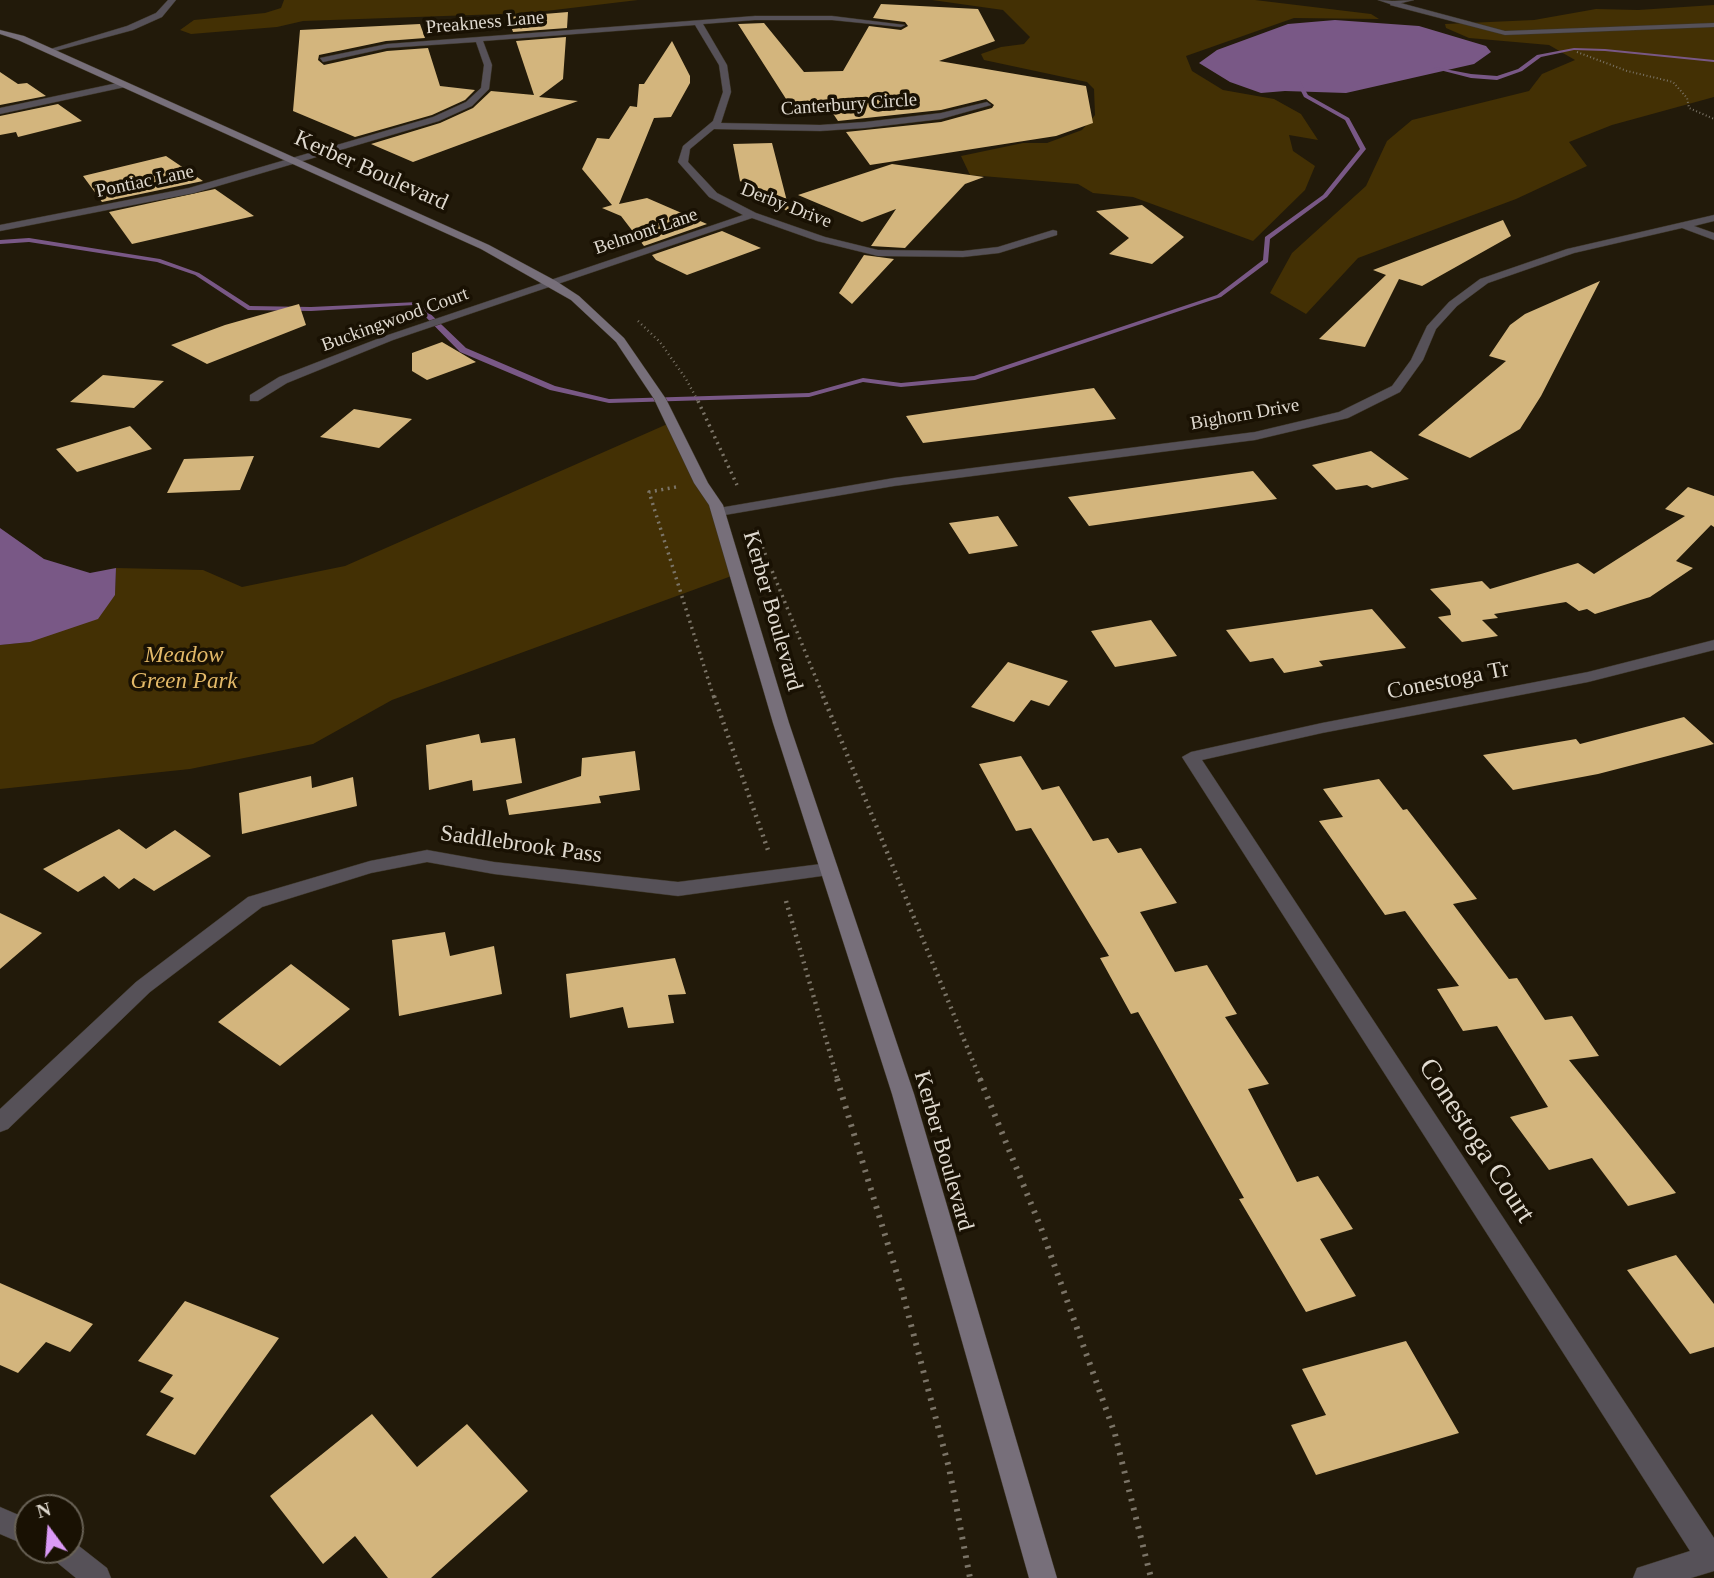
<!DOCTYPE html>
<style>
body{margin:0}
#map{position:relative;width:1714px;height:1578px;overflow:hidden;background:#221a0a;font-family:"Times New Roman",serif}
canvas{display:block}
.north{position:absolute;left:14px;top:1494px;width:70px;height:70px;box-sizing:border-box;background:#191103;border:2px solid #686155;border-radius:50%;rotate:344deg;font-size:19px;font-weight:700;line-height:28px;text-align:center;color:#dfd9cf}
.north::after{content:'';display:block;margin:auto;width:24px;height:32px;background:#db9af6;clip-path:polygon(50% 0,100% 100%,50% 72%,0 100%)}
</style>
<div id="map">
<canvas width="1714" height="1578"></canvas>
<div class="north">N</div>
</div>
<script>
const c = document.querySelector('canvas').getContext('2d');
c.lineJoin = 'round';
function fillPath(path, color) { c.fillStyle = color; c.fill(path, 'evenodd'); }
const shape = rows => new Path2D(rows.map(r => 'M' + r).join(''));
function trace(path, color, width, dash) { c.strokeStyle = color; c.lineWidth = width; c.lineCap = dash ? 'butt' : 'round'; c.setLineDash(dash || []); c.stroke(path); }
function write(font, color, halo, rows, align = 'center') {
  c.font = font + ' "Times New Roman",serif'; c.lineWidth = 7; c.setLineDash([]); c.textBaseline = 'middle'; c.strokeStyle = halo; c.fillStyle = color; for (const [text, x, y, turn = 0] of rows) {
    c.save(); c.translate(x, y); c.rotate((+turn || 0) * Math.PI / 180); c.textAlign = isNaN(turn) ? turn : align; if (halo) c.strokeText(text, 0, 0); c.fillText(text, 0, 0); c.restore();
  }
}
fillPath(shape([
 [284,0,638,0,529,13,303,21,277,27,191,34,180,30,194,20,265,13,281,8],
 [932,0,1255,0,1371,14,1379,19,1294,18,1186,56,1192,71,1223,90,1274,99,1301,114,1318,140,1289,135,1293,151,1315,166,1305,190,1253,241,1133,197,1093,193,1078,184,970,175,961,156,1023,143,1047,143,1082,130,1095,115,1094,89,1087,82,984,60,981,54,1001,47,1024,44,1030,37,1003,10],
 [1714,5,1714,97,1612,125,1569,142,1587,166,1516,199,1358,258,1306,314,1270,293,1292,253,1366,186,1387,141,1412,120,1529,91,1542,74,1575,60,1549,45,1469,38,1446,28,1445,24,1534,20,1596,9,1638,10],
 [672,422,719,512,737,574,392,700,313,744,190,769,0,789,0,645,30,642,115,595,116,568,203,570,242,587,345,566]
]), '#433004');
fillPath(shape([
 [1335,20,1419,26,1486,46,1491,52,1474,64,1346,93,1285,91,1261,93,1230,82,1199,63,1217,50,1288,24],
 [0,528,44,559,90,573,116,568,115,595,98,619,30,642,0,645]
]), '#795886');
fillPath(shape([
 [1574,48,1605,49,1714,60,1714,62,1605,51,1574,50,1541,57,1522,71,1497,80,1471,78,1432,68,1434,67,1471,74,1497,76,1518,69,1537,55,1574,48],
 [1296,81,1300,81,1308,95,1349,118,1366,149,1327,197,1270,239,1268,262,1221,297,975,380,901,387,863,382,809,397,609,403,550,390,460,352,414,305,311,311,248,310,195,275,157,262,29,242,0,244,0,240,29,238,160,259,199,273,250,306,311,307,418,302,466,348,555,386,609,399,809,393,863,378,901,383,974,376,1217,295,1263,260,1265,237,1323,195,1360,149,1345,120,1304,97,1296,81]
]), '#795886');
fillPath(shape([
 [881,4,978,9,995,41,939,61,1086,86,1093,123,1056,136,870,165,846,132,941,122,992,108,994,105,986,99,941,110,838,121,832,112,795,113,738,24,764,23,804,72,843,71,869,26,901,30,908,26,905,22,873,18],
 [568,12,567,28,513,32,508,17],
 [420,24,425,38,386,41,319,55,318,60,324,65,387,51,428,48,440,86,475,90,465,100,432,115,355,137,293,111,300,30],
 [566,37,563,79,539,97,578,101,413,162,371,144,440,123,473,108,491,91,534,95,516,41],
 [672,41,690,76,690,83,671,117,654,118,619,204,647,198,707,224,644,246,621,216,602,208,612,205,582,169,597,138,609,139,630,106,637,107,639,84,644,84],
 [0,72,18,84,27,83,46,96,0,105],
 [58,104,82,121,18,137,16,132,0,135,0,116],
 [772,143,790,213,740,181,733,144],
 [166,156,203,181,102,202,83,176],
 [892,164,984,177,965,184,905,248,871,246,896,209,862,222,798,195],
 [215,189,254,216,132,244,109,212],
 [1142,205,1184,237,1152,264,1109,254,1129,238,1096,211],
 [1503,220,1511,236,1422,286,1399,279,1365,347,1319,339,1386,275,1373,270],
 [722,231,761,248,687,275,656,260,652,255],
 [864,255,894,259,852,304,839,293],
 [1600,281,1541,396,1520,429,1470,458,1418,435,1506,361,1489,356,1510,325,1525,314],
 [299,304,306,325,207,364,171,345,225,325],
 [442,342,476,362,427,380,412,371,412,353],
 [103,375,164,381,134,408,70,402],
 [1094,388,1116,419,923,443,906,416],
 [354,409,412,419,379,448,320,437],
 [130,426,152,449,77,472,56,449],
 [1371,451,1409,479,1372,488,1367,485,1336,490,1312,465],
 [254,456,240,490,167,493,184,459],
 [1253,471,1277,499,1089,526,1068,497],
 [1688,487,1714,496,1714,527,1711,525,1676,561,1693,568,1650,597,1595,614,1587,609,1579,611,1566,602,1494,614,1498,618,1482,620,1498,636,1462,642,1438,617,1451,615,1450,610,1430,589,1482,581,1490,589,1578,563,1594,574,1685,516,1665,509],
 [998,516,1018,546,969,554,949,523],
 [1372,609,1406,648,1319,661,1323,666,1284,673,1273,658,1250,662,1226,630],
 [1151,620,1177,656,1115,667,1091,631],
 [1008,662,1068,681,1049,706,1031,700,1014,722,971,707],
 [1684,717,1714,744,1598,774,1513,790,1483,755,1576,739,1580,744],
 [479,734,481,743,515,738,522,783,473,791,472,780,429,790,426,745],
 [635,751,640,790,599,796,601,803,509,815,506,800,581,776,582,758],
 [1021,756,1042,790,1059,786,1093,841,1108,838,1118,853,1141,848,1177,903,1140,912,1175,972,1207,965,1237,1014,1225,1017,1269,1084,1248,1089,1297,1182,1318,1176,1353,1229,1320,1239,1356,1296,1306,1312,1239,1199,1244,1198,1138,1012,1131,1014,1100,958,1109,956,1031,828,1016,831,979,764],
 [311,776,312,788,353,777,357,806,242,834,239,793],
 [1379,779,1403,810,1407,809,1477,899,1453,904,1509,979,1517,978,1545,1020,1572,1016,1599,1056,1569,1060,1676,1193,1628,1206,1592,1158,1549,1170,1510,1117,1548,1107,1497,1026,1463,1031,1437,989,1459,986,1405,911,1385,915,1319,821,1343,817,1323,789],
 [119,829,146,849,175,830,211,856,154,891,134,878,119,889,104,876,78,892,43,869],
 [0,913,42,933,0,969],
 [445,932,450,956,494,946,502,994,399,1016,392,940],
 [675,958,686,994,668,995,674,1023,628,1028,623,1007,570,1018,566,974],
 [291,964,350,1009,280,1066,218,1022],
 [1676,1255,1714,1304,1714,1347,1690,1354,1627,1270],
 [0,1283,93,1324,70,1352,46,1342,18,1373,0,1365],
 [185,1301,279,1338,195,1455,146,1435,174,1398,160,1392,173,1375,138,1361],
 [1406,1341,1459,1433,1316,1475,1291,1425,1326,1415,1302,1369],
 [372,1414,417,1467,467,1424,528,1491,431,1578,388,1578,355,1536,323,1564,270,1496]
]), '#d3b57d');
const lane = shape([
 [1393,1,1505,31,1714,23,1714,27,1505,35,1390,5,1393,1]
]);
const street = shape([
 [168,0,176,0,162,17,133,30,48,53,44,51,127,26,156,13,168,0],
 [1378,0,1393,1,1414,0,1393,5,1378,0],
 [755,16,832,16,905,25,901,27,832,20,755,20,703,24,727,65,731,92,721,123,820,125,865,122,941,113,987,102,991,105,941,119,865,128,820,131,714,129,690,149,688,162,717,193,756,213,825,237,878,250,963,251,998,247,1053,230,1057,231,1057,235,999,253,963,257,878,256,817,241,752,218,393,340,287,383,258,401,250,401,250,395,279,377,385,336,743,215,709,197,678,162,683,146,713,121,723,92,719,65,695,25,483,41,492,65,489,89,472,106,439,121,194,193,0,231,0,225,189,188,433,117,466,102,481,88,484,65,476,42,387,48,323,62,320,58,387,44,755,16],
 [122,82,125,87,0,114,0,108,122,82],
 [1714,215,1714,221,1694,226,1714,233,1714,240,1682,228,1574,253,1488,283,1457,306,1436,329,1423,360,1400,392,1348,418,1255,440,894,486,719,516,712,512,719,508,894,478,1255,432,1339,412,1392,386,1411,360,1427,326,1449,302,1480,279,1567,249,1714,215],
 [1714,640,1714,650,1588,682,1322,733,1202,760,1714,1538,1714,1571,1691,1578,1633,1578,1637,1568,1690,1551,1182,757,1191,752,1322,723,1588,672,1714,640],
 [427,850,494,862,678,882,829,863,836,864,838,869,836,874,829,875,678,896,494,874,427,862,371,873,262,907,150,992,8,1129,0,1132,0,1109,136,982,248,897,370,861,427,850],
 [0,1507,28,1519,28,1546,0,1534,0,1507],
 [70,1539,107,1568,111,1578,76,1578,54,1560,50,1550,70,1550,70,1539]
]);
const secondary = shape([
 [0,30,24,36,489,245,556,281,579,296,624,338,666,399,708,483,723,505,789,723,914,1094,1057,1578,1029,1578,892,1094,773,723,709,505,694,483,654,399,616,342,571,300,481,249,18,40,0,34,0,30]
]);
trace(lane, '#3c3526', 1);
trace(street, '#3c3526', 1);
trace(secondary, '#3c3526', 1);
trace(shape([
 [1577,52,1627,71,1673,82,1687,98,1689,108,1714,119]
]), '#7b7467', 2, [1, 2.5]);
trace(shape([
 [638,321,660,342,686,379,699,403]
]), '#7b7467', 2.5, [1, 3.5]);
trace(shape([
 [698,401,737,485],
 [676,487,649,492,714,698],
 [755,529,824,698]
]), '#7b7467', 3.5, [2, 4.5]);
trace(shape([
 [714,696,769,853],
 [823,696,981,1081],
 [786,901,838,1081]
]), '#7b7467', 4.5, [2, 5]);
trace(shape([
 [837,1079,901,1287,949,1468,970,1578],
 [980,1079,1041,1228,1115,1434,1151,1578]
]), '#7b7467', 6, [2.5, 7]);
fillPath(lane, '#565158');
fillPath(street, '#565158');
fillPath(secondary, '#776f7a');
write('19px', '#dfd9cf', '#191103', [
 ["Preakness Lane",485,23,-5],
 ["Canterbury Circle",849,105,-4],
 ["Pontiac Lane",145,182,-12],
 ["Derby Drive",786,206,21],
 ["Belmont Lane",646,232,-19],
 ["Buckingwood Court",395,320,-20],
 ["Bighorn Drive",1245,415,-10]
]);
write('23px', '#dfd9cf', '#191103', [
 ["Kerber Boulevard",371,171,24],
 ["Kerber Boulevard",772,611,74],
 ["Conestoga Tr",1448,681,-11],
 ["Saddlebrook Pass",521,845,8],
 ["Kerber Boulevard",943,1151,74]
]);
write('italic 23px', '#e3b968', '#191103', [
 ["Meadow",184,656],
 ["Green Park",184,682]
]);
write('28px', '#dfd9cf', '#191103', [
 ["Conestoga Court",1476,1141,57]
]);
</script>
